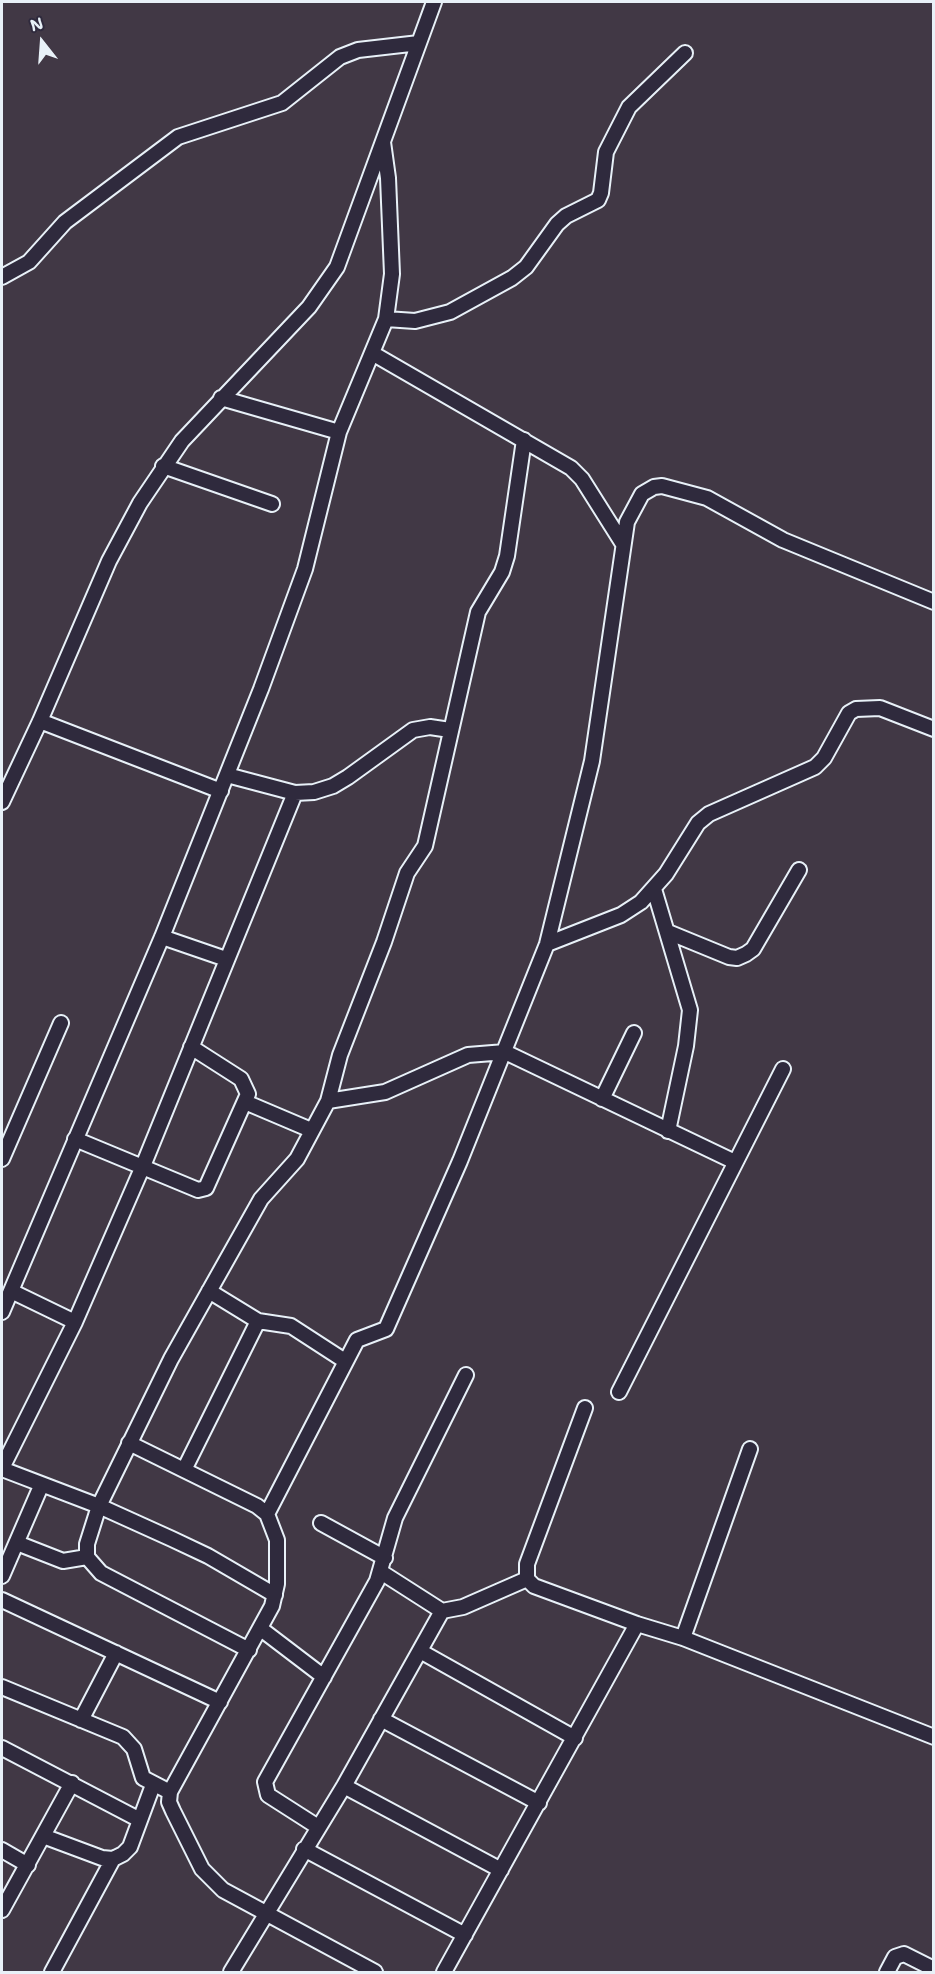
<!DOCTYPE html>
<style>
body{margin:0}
#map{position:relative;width:935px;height:1974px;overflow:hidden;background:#413845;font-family:"Shantell Sans",sans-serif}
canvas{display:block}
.frame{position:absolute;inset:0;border:3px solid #e8f1f8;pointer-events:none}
.north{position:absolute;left:12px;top:12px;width:60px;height:60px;-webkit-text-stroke:4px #2f2a3d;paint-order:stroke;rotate:343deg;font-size:16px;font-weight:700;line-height:24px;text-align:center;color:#e8f1f8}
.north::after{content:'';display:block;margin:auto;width:21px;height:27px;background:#e8f1f8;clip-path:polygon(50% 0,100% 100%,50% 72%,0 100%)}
</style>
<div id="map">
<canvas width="935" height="1974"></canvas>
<div class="frame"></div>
<div class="north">N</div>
</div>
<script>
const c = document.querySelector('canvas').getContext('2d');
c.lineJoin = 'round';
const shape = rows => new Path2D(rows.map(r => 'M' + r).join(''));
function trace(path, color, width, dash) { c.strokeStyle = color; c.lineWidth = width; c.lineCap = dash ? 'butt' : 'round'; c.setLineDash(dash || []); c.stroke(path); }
const street = shape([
 [2,277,29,262,65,222,178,137,282,103,340,57,358,50,419,43],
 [386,319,415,321,450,312,512,278,526,267,557,224,566,216,598,200,601,193,606,152,629,107,685,53],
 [372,353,571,468,582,479,623,544],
 [221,398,339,432],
 [163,466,272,504],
 [40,721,221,791],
 [227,775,295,793,314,792,333,786,348,777,413,730,430,727,450,730],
 [2,802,40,721,109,561,140,503,182,441,309,307,337,267,434,2],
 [654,889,690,1010,686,1046,668,1131],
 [668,932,729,957,737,958,746,954,753,949,799,870],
 [162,937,226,959],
 [547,944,621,915,641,902,666,874,698,823,709,814,815,767,824,758,849,713,856,709,880,708,934,729],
 [602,1099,634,1033],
 [328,1101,385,1092,468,1055,505,1052,735,1162],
 [245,1102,311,1130],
 [75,1139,198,1190,206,1188,248,1094,241,1079,191,1047],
 [2,1159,61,1023],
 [11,1291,75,1322],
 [209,1291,258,1321,291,1326,345,1361],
 [2,1312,162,937,261,689,305,569,339,432,386,319,392,274,388,178,383,142],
 [619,1392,783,1069],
 [585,1408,527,1564,527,1579,534,1586,637,1624,683,1638,934,1737],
 [129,1443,257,1506,267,1514,277,1540,277,1584,272,1606,170,1792,169,1802,173,1811,202,1869,223,1890,375,1972],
 [2,1468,75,1322,143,1166,295,793],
 [2,1469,99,1506,172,1539,208,1556,275,1595],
 [184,1470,258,1321],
 [267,1514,357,1340,386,1329,460,1161,547,944,592,761,627,522,642,494,654,487,662,486,707,498,783,540,934,602],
 [321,1523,385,1558],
 [17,1543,63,1561,87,1557],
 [381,1572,442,1611,463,1607,527,1579],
 [2,1576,41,1486],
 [2,1600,220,1702],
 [261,1629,324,1677],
 [683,1638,750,1449],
 [249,1650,101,1573,87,1557,87,1544,99,1506,171,1359,261,1199,297,1159,328,1101,340,1055,384,942,407,873,425,846,478,612,502,572,507,556,524,440],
 [420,1651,575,1738],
 [2,1687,123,1737,134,1749,143,1778,170,1792],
 [381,1719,539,1803],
 [81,1720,116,1653],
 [2,1748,140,1820],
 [344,1786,501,1870],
 [318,1827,268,1795,265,1782,377,1581,395,1518,466,1375],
 [43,1836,102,1858,113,1859,123,1854,130,1847,153,1785],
 [304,1849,465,1935],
 [2,1850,28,1865],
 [2,1910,72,1783],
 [52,1972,113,1859],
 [231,1972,344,1786,442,1611],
 [444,1972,637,1624],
 [887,1972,895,1957,904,1954,934,1969]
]);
trace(street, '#e8f1f8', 18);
trace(street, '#2f2a3d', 14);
</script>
